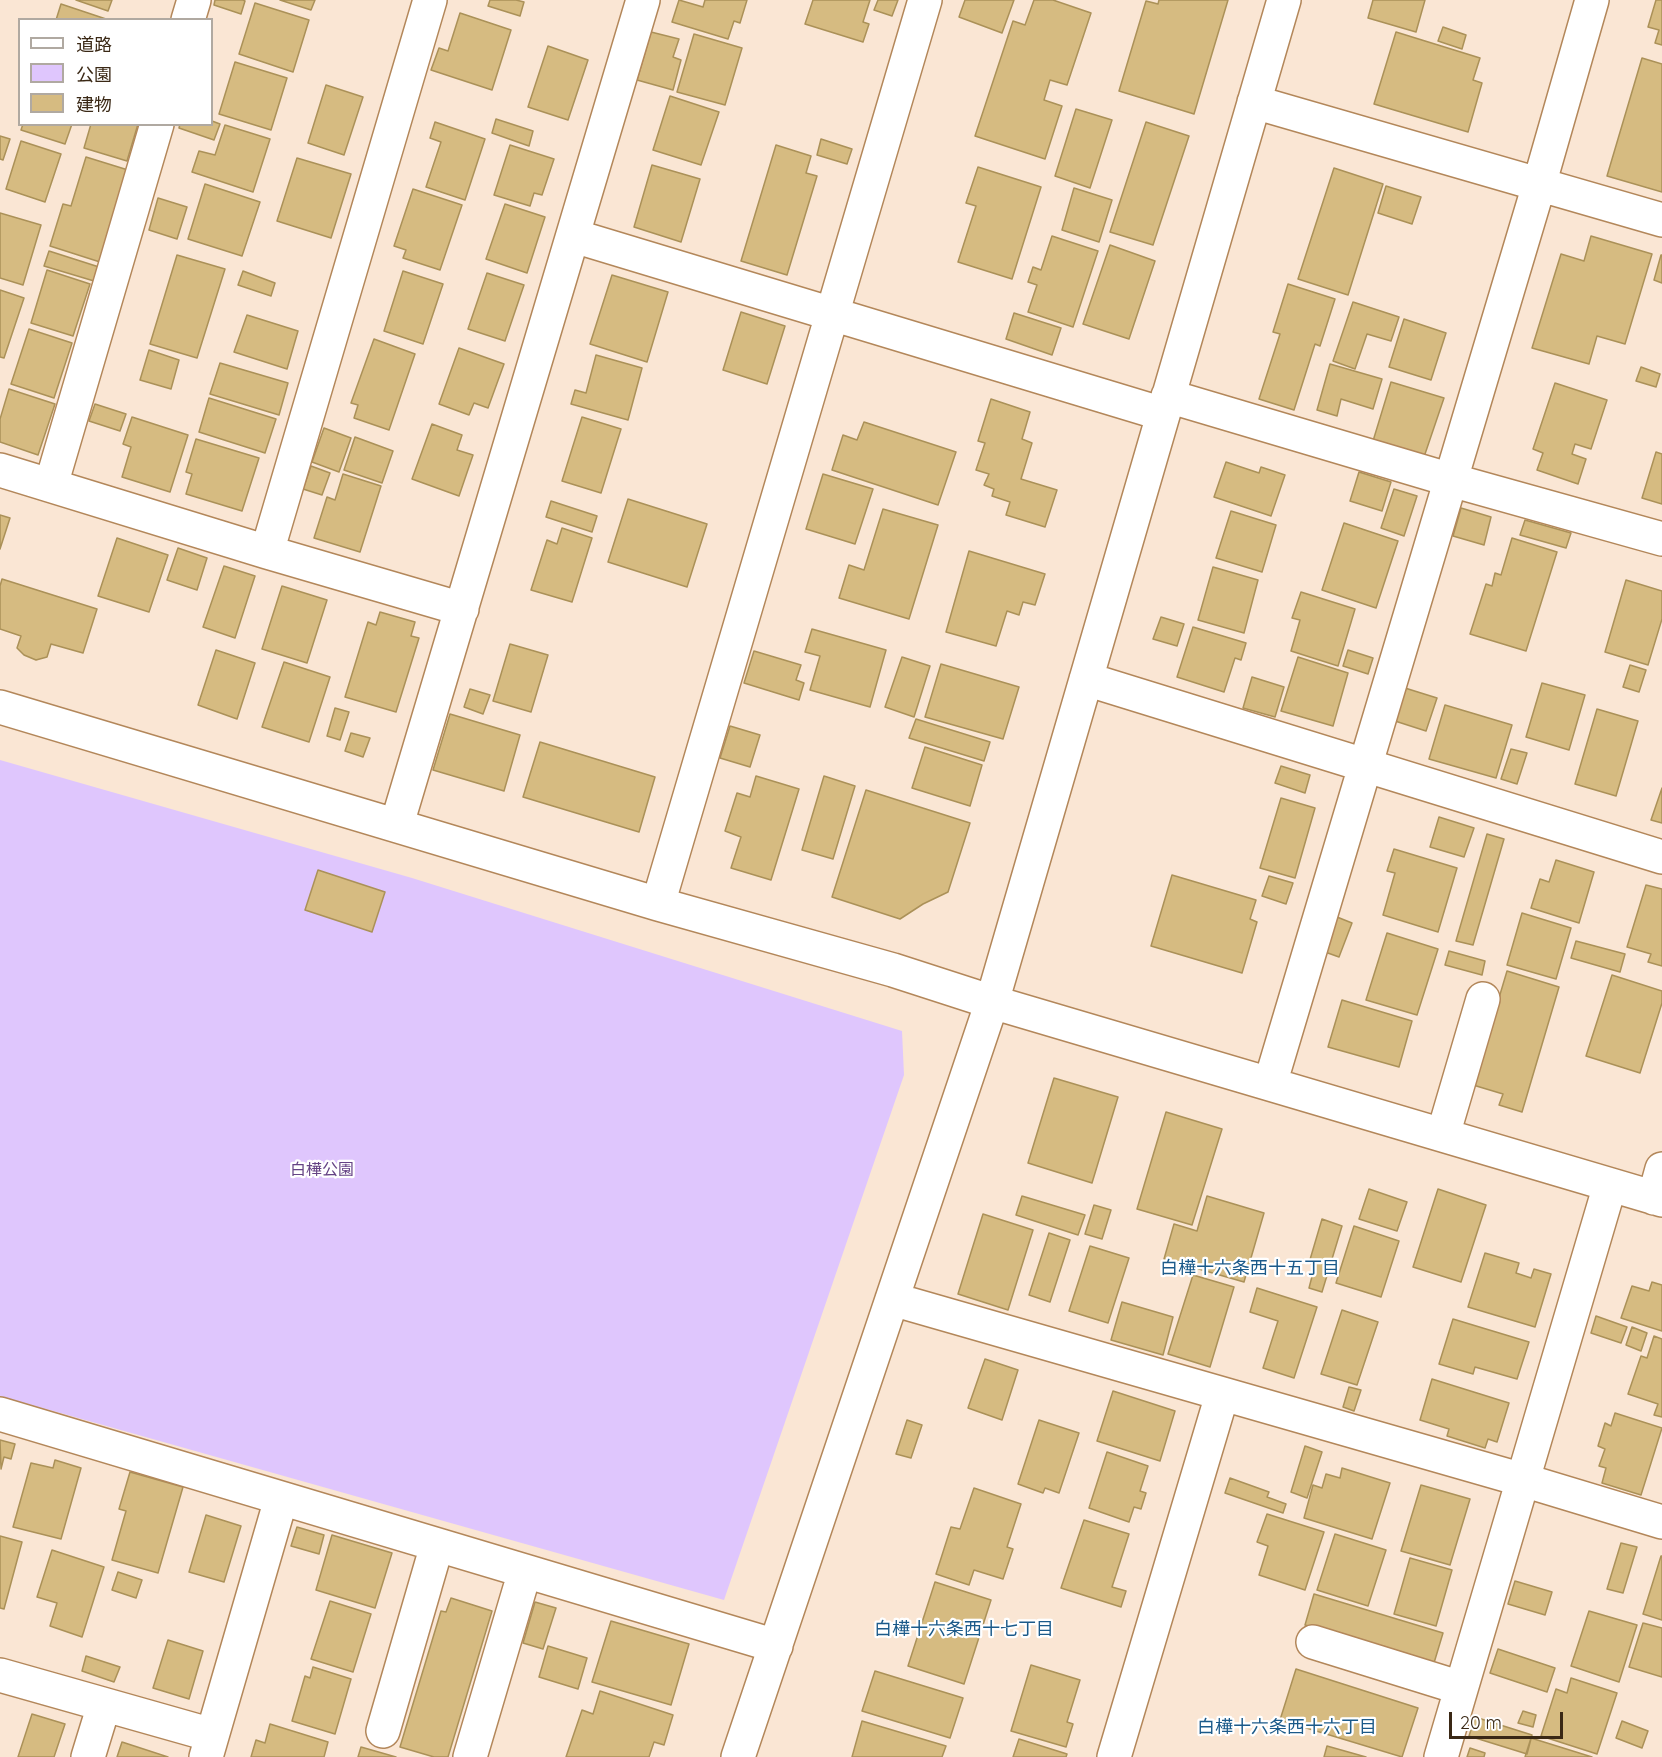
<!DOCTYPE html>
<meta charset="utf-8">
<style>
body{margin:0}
#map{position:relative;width:1662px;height:1757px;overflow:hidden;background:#fae6d4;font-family:Quicksand,"Noto Sans JP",sans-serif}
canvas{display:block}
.legend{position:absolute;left:18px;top:18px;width:195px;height:108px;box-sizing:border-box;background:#fff;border:2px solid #b0a9a1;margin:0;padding:8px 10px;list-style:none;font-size:18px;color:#3a2815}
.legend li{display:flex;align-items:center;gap:12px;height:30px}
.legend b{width:30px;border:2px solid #b0a9a1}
.scale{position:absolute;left:1449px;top:1712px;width:114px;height:27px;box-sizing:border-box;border:3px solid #3a2815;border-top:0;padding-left:8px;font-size:18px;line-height:21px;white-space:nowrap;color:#3a2815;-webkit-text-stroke:4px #fff;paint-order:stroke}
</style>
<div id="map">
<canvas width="1662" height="1757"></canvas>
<ul class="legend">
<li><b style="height:8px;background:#fff"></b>道路</li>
<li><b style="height:16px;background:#dfc6fd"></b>公園</li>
<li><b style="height:16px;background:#d6bb81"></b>建物</li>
</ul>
<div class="scale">20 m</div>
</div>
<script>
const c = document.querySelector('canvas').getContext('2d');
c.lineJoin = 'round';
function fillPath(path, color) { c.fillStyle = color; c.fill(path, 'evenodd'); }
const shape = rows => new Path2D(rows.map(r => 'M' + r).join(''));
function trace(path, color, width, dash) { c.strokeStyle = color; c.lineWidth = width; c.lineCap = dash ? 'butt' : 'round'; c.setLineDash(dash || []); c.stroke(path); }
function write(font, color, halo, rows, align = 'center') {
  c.font = font + ' Quicksand,"Noto Sans JP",sans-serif'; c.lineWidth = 4.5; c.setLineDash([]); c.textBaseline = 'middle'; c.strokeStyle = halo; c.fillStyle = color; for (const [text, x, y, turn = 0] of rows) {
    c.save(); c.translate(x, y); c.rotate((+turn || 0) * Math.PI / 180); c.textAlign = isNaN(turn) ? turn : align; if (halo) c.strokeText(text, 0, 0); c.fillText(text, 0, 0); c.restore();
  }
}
fillPath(shape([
 [0,760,412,878,902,1031,904,1075,724,1600,0,1396]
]), '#dfc6fd');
const building = shape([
 [76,0,112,0,108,11,76,0],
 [215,0,243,0,245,1,241,14,214,5,215,0],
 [280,0,315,0,311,10,280,0],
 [490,0,516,0,524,2,520,16,488,6,490,0],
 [679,0,703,7,705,0,747,0,740,23,734,21,728,39,672,22,679,0],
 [813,0,870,0,863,22,869,24,863,42,805,24,813,0],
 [878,0,898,0,892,16,874,10,878,0],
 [965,0,1014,0,1002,33,959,17,965,0],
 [1034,0,1053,0,1091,13,1067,85,1050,80,1044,100,1062,106,1045,159,975,136,1013,21,1025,25,1034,0],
 [1159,0,1228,0,1194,114,1119,91,1146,1,1158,4,1159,0],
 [1373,0,1425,0,1416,32,1368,18,1373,0],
 [1656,0,1662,0,1662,45,1655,43,1659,30,1648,27,1656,0],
 [255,3,309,20,293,72,239,54,255,3],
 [61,4,106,19,106,20,56,20,61,4],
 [460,13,511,30,492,90,431,70,439,48,448,51,460,13],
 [1443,27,1466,35,1462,49,1438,41,1443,27],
 [651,32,679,39,673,57,681,60,673,90,637,80,651,32],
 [1396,32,1480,58,1473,80,1482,83,1468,132,1374,104,1396,32],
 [694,34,742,48,725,105,677,92,694,34],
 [548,46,588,60,568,120,528,107,548,46],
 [1642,58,1662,64,1662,192,1607,176,1642,58],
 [235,62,287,78,271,130,219,114,235,62],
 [326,85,363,97,344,155,308,143,326,85],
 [670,96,719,112,701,165,653,150,670,96],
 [1076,109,1112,120,1090,188,1055,176,1076,109],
 [496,119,533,131,529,146,492,133,496,119],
 [212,121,220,124,214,140,179,128,180,124,212,124,212,121],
 [435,122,485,139,465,200,426,187,441,142,430,138,435,122],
 [1146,122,1189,136,1153,245,1110,232,1146,122],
 [23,124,72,124,65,144,21,130,23,124],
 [91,124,138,124,127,161,84,148,91,124],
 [225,125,270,139,253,192,192,172,199,151,215,155,225,125],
 [0,136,10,139,3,160,0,159,0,136],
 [821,139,852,149,847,164,817,155,821,139],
 [21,141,61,154,45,202,6,189,21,141],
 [510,145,554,159,542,195,534,193,530,206,494,195,510,145],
 [776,145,811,156,806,173,817,176,787,275,741,261,776,145],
 [86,157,128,170,100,262,50,246,63,204,71,206,86,157],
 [297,158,351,174,331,238,277,221,297,158],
 [652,165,700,179,681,242,634,227,652,165],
 [978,167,1041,187,1012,279,958,262,976,206,966,203,978,167],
 [1334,168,1383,184,1348,295,1298,279,1334,168],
 [205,184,260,202,242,256,188,239,205,184],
 [1386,186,1421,197,1412,224,1378,213,1386,186],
 [1074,188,1112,200,1099,242,1062,230,1074,188],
 [413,189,462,205,440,270,403,258,406,250,394,246,413,189],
 [158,198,187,207,177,239,149,230,158,198],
 [505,204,545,217,527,273,486,259,505,204],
 [0,213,41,225,23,285,0,278,0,213],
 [1052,236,1098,251,1073,327,1028,312,1037,285,1028,282,1033,267,1041,270,1052,236],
 [1591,236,1652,254,1625,344,1597,336,1589,364,1532,348,1561,254,1584,261,1591,236],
 [1110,245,1155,261,1129,339,1083,324,1110,245],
 [49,251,99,267,94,281,44,266,49,251],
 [177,255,225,269,197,358,150,344,177,255],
 [1661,255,1662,255,1662,283,1654,280,1661,255],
 [47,270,90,284,73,336,31,323,47,270],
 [243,271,275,283,271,296,238,285,243,271],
 [403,271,443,284,423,344,384,331,403,271],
 [487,273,524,285,505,341,468,329,487,273],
 [612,275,668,292,647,362,590,344,612,275],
 [1288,284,1335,299,1320,346,1315,344,1294,410,1259,399,1280,334,1273,332,1288,284],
 [0,290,24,298,4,358,0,357,0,290],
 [1353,302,1399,317,1391,341,1367,334,1355,369,1333,361,1353,302],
 [741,312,785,326,767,384,723,370,741,312],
 [1014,313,1061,328,1052,355,1006,339,1014,313],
 [247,315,298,331,287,369,234,352,247,315],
 [1404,319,1446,333,1431,380,1389,367,1404,319],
 [29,329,72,343,54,398,11,384,29,329],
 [374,339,415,354,389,430,354,418,358,405,351,403,374,339],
 [459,348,504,364,488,408,474,403,469,415,439,404,459,348],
 [149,350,179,360,171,389,140,380,149,350],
 [596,355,642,368,628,420,571,404,575,390,586,393,596,355],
 [220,363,288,383,279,415,210,394,220,363],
 [1330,364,1382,379,1373,409,1341,399,1337,416,1317,410,1330,364],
 [1641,367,1660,374,1656,387,1636,381,1641,367],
 [1391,382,1444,398,1424,457,1373,441,1391,382],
 [1555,383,1607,400,1591,449,1575,444,1572,454,1586,459,1578,484,1537,470,1543,453,1533,449,1555,383],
 [9,389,55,404,38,455,0,442,0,419,9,389],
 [209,398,276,419,265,453,199,432,209,398],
 [991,399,1030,412,1022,439,1032,443,1021,479,1057,490,1045,527,1006,515,1010,502,992,496,994,489,984,485,989,474,976,470,985,443,978,441,991,399],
 [95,404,126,414,120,431,89,421,95,404],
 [132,417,188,435,170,492,122,477,131,447,123,444,132,417],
 [582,417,621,429,601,493,562,481,582,417],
 [864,422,956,452,938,505,832,470,843,435,857,440,864,422],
 [432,424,462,435,457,450,473,455,459,496,412,479,432,424],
 [324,428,351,438,339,472,312,462,324,428],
 [355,437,393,451,382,483,344,470,355,437],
 [196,439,259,458,242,511,186,494,192,474,186,472,196,439],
 [1656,452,1662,454,1662,504,1642,498,1656,452],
 [1226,462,1259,473,1261,467,1285,475,1271,516,1214,497,1226,462],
 [311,466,330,473,322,495,303,489,311,466],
 [1359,472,1391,482,1382,511,1350,501,1359,472],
 [343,474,381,486,360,552,314,538,327,497,335,500,343,474],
 [823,474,873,489,855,544,806,529,823,474],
 [1394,489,1417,496,1404,536,1381,528,1394,489],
 [628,499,707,524,687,587,608,562,628,499],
 [551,501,597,516,592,532,546,517,551,501],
 [1461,508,1491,517,1484,545,1453,536,1461,508],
 [883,509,938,525,909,619,839,598,849,565,864,570,883,509],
 [1231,511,1276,525,1262,572,1216,558,1231,511],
 [0,515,10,518,0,549,0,515],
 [1525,520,1571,533,1566,548,1520,535,1525,520],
 [1344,523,1398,541,1376,608,1322,590,1344,523],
 [562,528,592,538,572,602,531,590,547,540,557,544,562,528],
 [117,538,168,555,149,612,98,596,117,538],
 [1512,538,1557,552,1526,651,1470,634,1486,584,1492,586,1495,573,1501,575,1512,538],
 [178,548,207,558,197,590,167,580,178,548],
 [969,551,1045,574,1035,605,1023,602,1019,615,1007,611,996,646,946,632,969,551],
 [224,566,255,576,235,638,203,627,224,566],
 [1213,567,1258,580,1244,633,1198,620,1213,567],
 [2,579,97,609,83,653,51,644,47,657,36,660,24,655,17,648,21,636,0,629,0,586,2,579],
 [1626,580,1662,591,1662,619,1648,665,1605,652,1626,580],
 [282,586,327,600,307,663,262,649,282,586],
 [1301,592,1355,609,1338,666,1291,651,1300,620,1292,618,1301,592],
 [380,612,415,622,411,636,419,638,396,712,345,697,368,622,376,625,380,612],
 [1161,617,1184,624,1177,646,1153,639,1161,617],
 [1193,627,1246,643,1241,660,1235,658,1224,692,1177,677,1193,627],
 [812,629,886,650,870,707,810,690,820,656,805,652,812,629],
 [510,644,548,655,531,712,493,701,510,644],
 [216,650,255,663,237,719,198,705,216,650],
 [1348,650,1373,658,1368,674,1343,666,1348,650],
 [754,651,801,665,796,680,804,683,799,700,744,683,754,651],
 [902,657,930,666,914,717,885,707,902,657],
 [1298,657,1348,673,1333,726,1281,711,1298,657],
 [284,662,330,677,309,742,262,727,284,662],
 [941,664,1019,687,1003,739,925,717,941,664],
 [1630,665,1646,670,1639,692,1623,687,1630,665],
 [1252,677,1284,687,1275,717,1243,708,1252,677],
 [1542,683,1585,695,1569,750,1526,737,1542,683],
 [1405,688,1437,698,1426,731,1395,721,1405,688],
 [470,689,490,695,483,714,464,707,470,689],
 [1445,705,1512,725,1496,778,1429,759,1445,705],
 [335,708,349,712,340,740,327,736,335,708],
 [1597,709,1638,721,1616,796,1575,784,1597,709],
 [450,714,520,735,504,791,433,770,450,714],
 [916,719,990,742,984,761,909,738,916,719],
 [730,726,760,735,750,767,720,758,730,726],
 [351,733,370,738,363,757,345,751,351,733],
 [540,742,655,777,639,832,523,797,540,742],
 [925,747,982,765,970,806,912,788,925,747],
 [1511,749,1527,753,1517,784,1501,779,1511,749],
 [1281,766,1310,775,1305,793,1275,783,1281,766],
 [756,776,799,789,771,880,731,868,741,837,725,831,737,793,750,797,756,776],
 [824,776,855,786,833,859,802,850,824,776],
 [1662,788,1662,823,1651,820,1662,788],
 [866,790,970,823,948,892,923,904,900,919,832,897,866,790],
 [1281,798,1315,808,1295,878,1260,868,1281,798],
 [1439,817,1474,828,1464,857,1430,847,1439,817],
 [1487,834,1504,839,1473,945,1456,941,1487,834],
 [1394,849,1457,868,1438,932,1383,915,1395,873,1387,871,1394,849],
 [1556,860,1594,872,1579,923,1531,908,1540,879,1549,882,1556,860],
 [318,870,385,892,372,932,305,910,318,870],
 [1172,875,1256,900,1250,919,1257,922,1242,973,1151,946,1172,875],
 [1269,876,1293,883,1286,904,1262,896,1269,876],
 [1646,885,1662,889,1662,966,1648,962,1651,954,1627,947,1646,885],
 [1522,913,1571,928,1556,979,1507,965,1522,913],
 [1337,917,1352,923,1339,957,1325,952,1337,917],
 [1387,933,1438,949,1417,1015,1366,1000,1387,933],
 [1576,941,1625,954,1620,972,1571,958,1576,941],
 [1449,951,1485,961,1482,975,1445,965,1449,951],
 [1507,971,1559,987,1522,1112,1499,1105,1503,1094,1473,1085,1507,971],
 [1612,975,1662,991,1662,1003,1640,1073,1586,1056,1612,975],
 [1342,1000,1412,1021,1399,1067,1328,1047,1342,1000],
 [1054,1078,1118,1097,1092,1183,1028,1163,1054,1078],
 [1166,1112,1222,1129,1192,1225,1137,1209,1166,1112],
 [1369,1189,1407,1202,1397,1231,1359,1219,1369,1189],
 [1438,1189,1486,1205,1461,1282,1413,1267,1438,1189],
 [1022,1196,1085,1215,1078,1235,1016,1215,1022,1196],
 [1207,1196,1264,1213,1244,1282,1164,1259,1174,1224,1197,1231,1207,1196],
 [1094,1205,1111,1210,1102,1239,1085,1234,1094,1205],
 [983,1214,1033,1230,1008,1310,958,1294,983,1214],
 [1322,1219,1342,1226,1322,1292,1309,1288,1315,1265,1309,1263,1322,1219],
 [1354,1226,1399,1241,1381,1297,1336,1283,1354,1226],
 [1049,1233,1070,1240,1050,1302,1029,1295,1049,1233],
 [1090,1246,1129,1258,1108,1323,1069,1311,1090,1246],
 [1485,1253,1519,1263,1516,1273,1531,1278,1534,1269,1551,1274,1535,1327,1468,1307,1485,1253],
 [1193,1275,1234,1287,1210,1367,1168,1354,1193,1275],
 [1652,1282,1662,1285,1662,1331,1621,1318,1632,1286,1649,1291,1652,1282],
 [1257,1288,1317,1307,1294,1378,1263,1368,1278,1321,1250,1312,1257,1288],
 [1122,1302,1173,1317,1163,1355,1111,1340,1122,1302],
 [1342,1310,1378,1322,1357,1385,1321,1374,1342,1310],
 [1596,1316,1627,1327,1621,1343,1591,1333,1596,1316],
 [1453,1319,1529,1342,1517,1379,1475,1367,1473,1374,1439,1364,1453,1319],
 [1632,1327,1647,1333,1641,1351,1626,1345,1632,1327],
 [1654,1336,1662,1339,1662,1417,1654,1415,1658,1404,1628,1394,1641,1356,1647,1358,1654,1336],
 [985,1359,1018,1370,1002,1420,968,1408,985,1359],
 [1432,1379,1509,1403,1497,1442,1488,1439,1485,1448,1447,1436,1449,1429,1420,1420,1432,1379],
 [1349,1387,1361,1390,1354,1411,1343,1407,1349,1387],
 [1113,1391,1175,1411,1160,1461,1097,1441,1113,1391],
 [1615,1413,1662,1428,1641,1495,1602,1483,1606,1468,1599,1466,1605,1449,1598,1446,1605,1423,1611,1426,1615,1413],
 [907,1420,922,1425,911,1458,896,1454,907,1420],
 [1039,1420,1079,1433,1059,1493,1045,1488,1043,1493,1018,1484,1039,1420],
 [0,1440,15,1444,11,1459,4,1457,1,1469,0,1440],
 [1305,1446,1322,1452,1307,1498,1291,1492,1305,1446],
 [1107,1452,1148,1466,1140,1491,1146,1493,1141,1509,1134,1507,1129,1522,1089,1508,1107,1452],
 [55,1460,81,1468,61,1539,13,1527,31,1463,53,1468,55,1460],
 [1342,1468,1390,1483,1372,1539,1304,1518,1313,1485,1322,1488,1326,1474,1340,1478,1342,1468],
 [130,1472,183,1487,158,1573,112,1560,126,1511,119,1509,130,1472],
 [1230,1478,1269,1492,1267,1497,1286,1504,1283,1513,1225,1493,1230,1478],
 [1421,1485,1470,1499,1450,1565,1401,1551,1421,1485],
 [974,1488,1021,1504,1007,1547,1013,1549,1003,1579,974,1570,969,1585,936,1574,951,1527,960,1529,974,1488],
 [1267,1514,1324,1532,1305,1590,1259,1575,1268,1546,1257,1542,1267,1514],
 [206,1515,241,1526,224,1582,189,1572,206,1515],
 [1084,1520,1129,1534,1112,1587,1126,1591,1121,1607,1061,1588,1084,1520],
 [297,1527,324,1535,319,1554,291,1546,297,1527],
 [1335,1534,1386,1550,1368,1606,1317,1590,1335,1534],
 [332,1535,392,1553,375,1608,316,1590,332,1535],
 [0,1536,22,1542,4,1609,0,1608,0,1536],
 [1621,1543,1637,1547,1623,1593,1607,1589,1621,1543],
 [52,1550,104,1567,82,1637,50,1626,57,1603,37,1597,52,1550],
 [1661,1556,1662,1556,1662,1620,1643,1614,1661,1556],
 [1410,1558,1452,1570,1436,1626,1394,1614,1410,1558],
 [118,1572,142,1580,136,1598,112,1590,118,1572],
 [1515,1581,1552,1592,1545,1615,1508,1604,1515,1581],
 [935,1582,991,1600,964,1684,908,1666,935,1582],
 [1314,1594,1443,1633,1434,1663,1305,1625,1314,1594],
 [451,1598,492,1611,448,1757,434,1757,400,1747,441,1611,446,1612,451,1598],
 [330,1601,371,1614,353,1672,311,1659,330,1601],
 [535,1602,556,1608,543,1649,523,1643,535,1602],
 [1589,1611,1637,1625,1619,1682,1571,1666,1589,1611],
 [611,1621,689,1644,671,1705,592,1682,611,1621],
 [1643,1623,1662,1628,1662,1677,1629,1667,1643,1623],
 [168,1640,203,1651,189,1699,153,1688,168,1640],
 [548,1646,587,1658,578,1689,539,1677,548,1646],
 [1498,1649,1555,1668,1547,1692,1490,1673,1498,1649],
 [86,1656,120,1667,114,1682,82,1671,86,1656],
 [1031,1665,1080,1680,1067,1722,1073,1724,1066,1747,1011,1731,1031,1665],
 [313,1667,351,1679,335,1734,292,1721,305,1676,310,1678,313,1667],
 [1296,1669,1418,1708,1402,1757,1280,1720,1296,1669],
 [875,1671,963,1698,950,1738,862,1711,875,1671],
 [1571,1678,1617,1693,1597,1754,1541,1736,1556,1689,1567,1693,1571,1678],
 [600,1691,673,1715,664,1745,654,1742,649,1757,566,1757,582,1710,593,1714,600,1691],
 [1523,1711,1536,1715,1533,1727,1518,1723,1523,1711],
 [32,1714,65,1724,54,1757,18,1757,32,1714],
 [1475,1717,1532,1735,1527,1754,1469,1736,1475,1717],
 [862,1721,946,1746,942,1757,852,1757,862,1721],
 [1622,1721,1648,1731,1642,1748,1616,1738,1622,1721],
 [270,1724,328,1742,324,1757,251,1757,256,1740,265,1743,270,1724],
 [1531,1738,1592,1757,1525,1757,1531,1738],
 [1019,1739,1067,1754,1066,1757,1013,1757,1019,1739],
 [122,1742,168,1757,117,1757,122,1742],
 [1327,1746,1366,1757,1324,1757,1327,1746],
 [361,1747,396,1757,358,1757,361,1747],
 [1470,1748,1485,1753,1484,1757,1467,1757,1470,1748]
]);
fillPath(building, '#d6bb81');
trace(building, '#ab9158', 1.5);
const minor = shape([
 [188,20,194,0],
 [1254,102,1662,220],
 [574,236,1163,414],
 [1168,396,1451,480,1662,539],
 [0,470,267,552,462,609],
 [51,485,157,124],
 [267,552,430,0],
 [1086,679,1662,857],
 [0,707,658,904,893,970,992,1002,1662,1200],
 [397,824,643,0],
 [658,904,925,0],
 [1270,1084,1539,185,1592,0],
 [1443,1135,1483,999],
 [1654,1198,1662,1169],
 [892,1299,1523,1480,1662,1522],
 [0,1414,776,1646],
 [1313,1642,1461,1688],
 [0,1675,212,1735],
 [383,1731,437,1545],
 [88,1757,104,1705],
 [206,1757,281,1499],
 [470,1757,525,1571],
 [738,1757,992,1002,1284,0],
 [1114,1757,1222,1395],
 [1441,1757,1610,1185]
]);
trace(minor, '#b3875a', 36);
trace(minor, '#fff', 33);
write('16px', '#654385', '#fff', [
 ["白樺公園",322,1170]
]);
write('18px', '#1b5a8a', '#fff', [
 ["白樺十六条西十五丁目",1250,1269],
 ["白樺十六条西十七丁目",964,1630],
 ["白樺十六条西十六丁目",1287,1728]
]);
</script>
